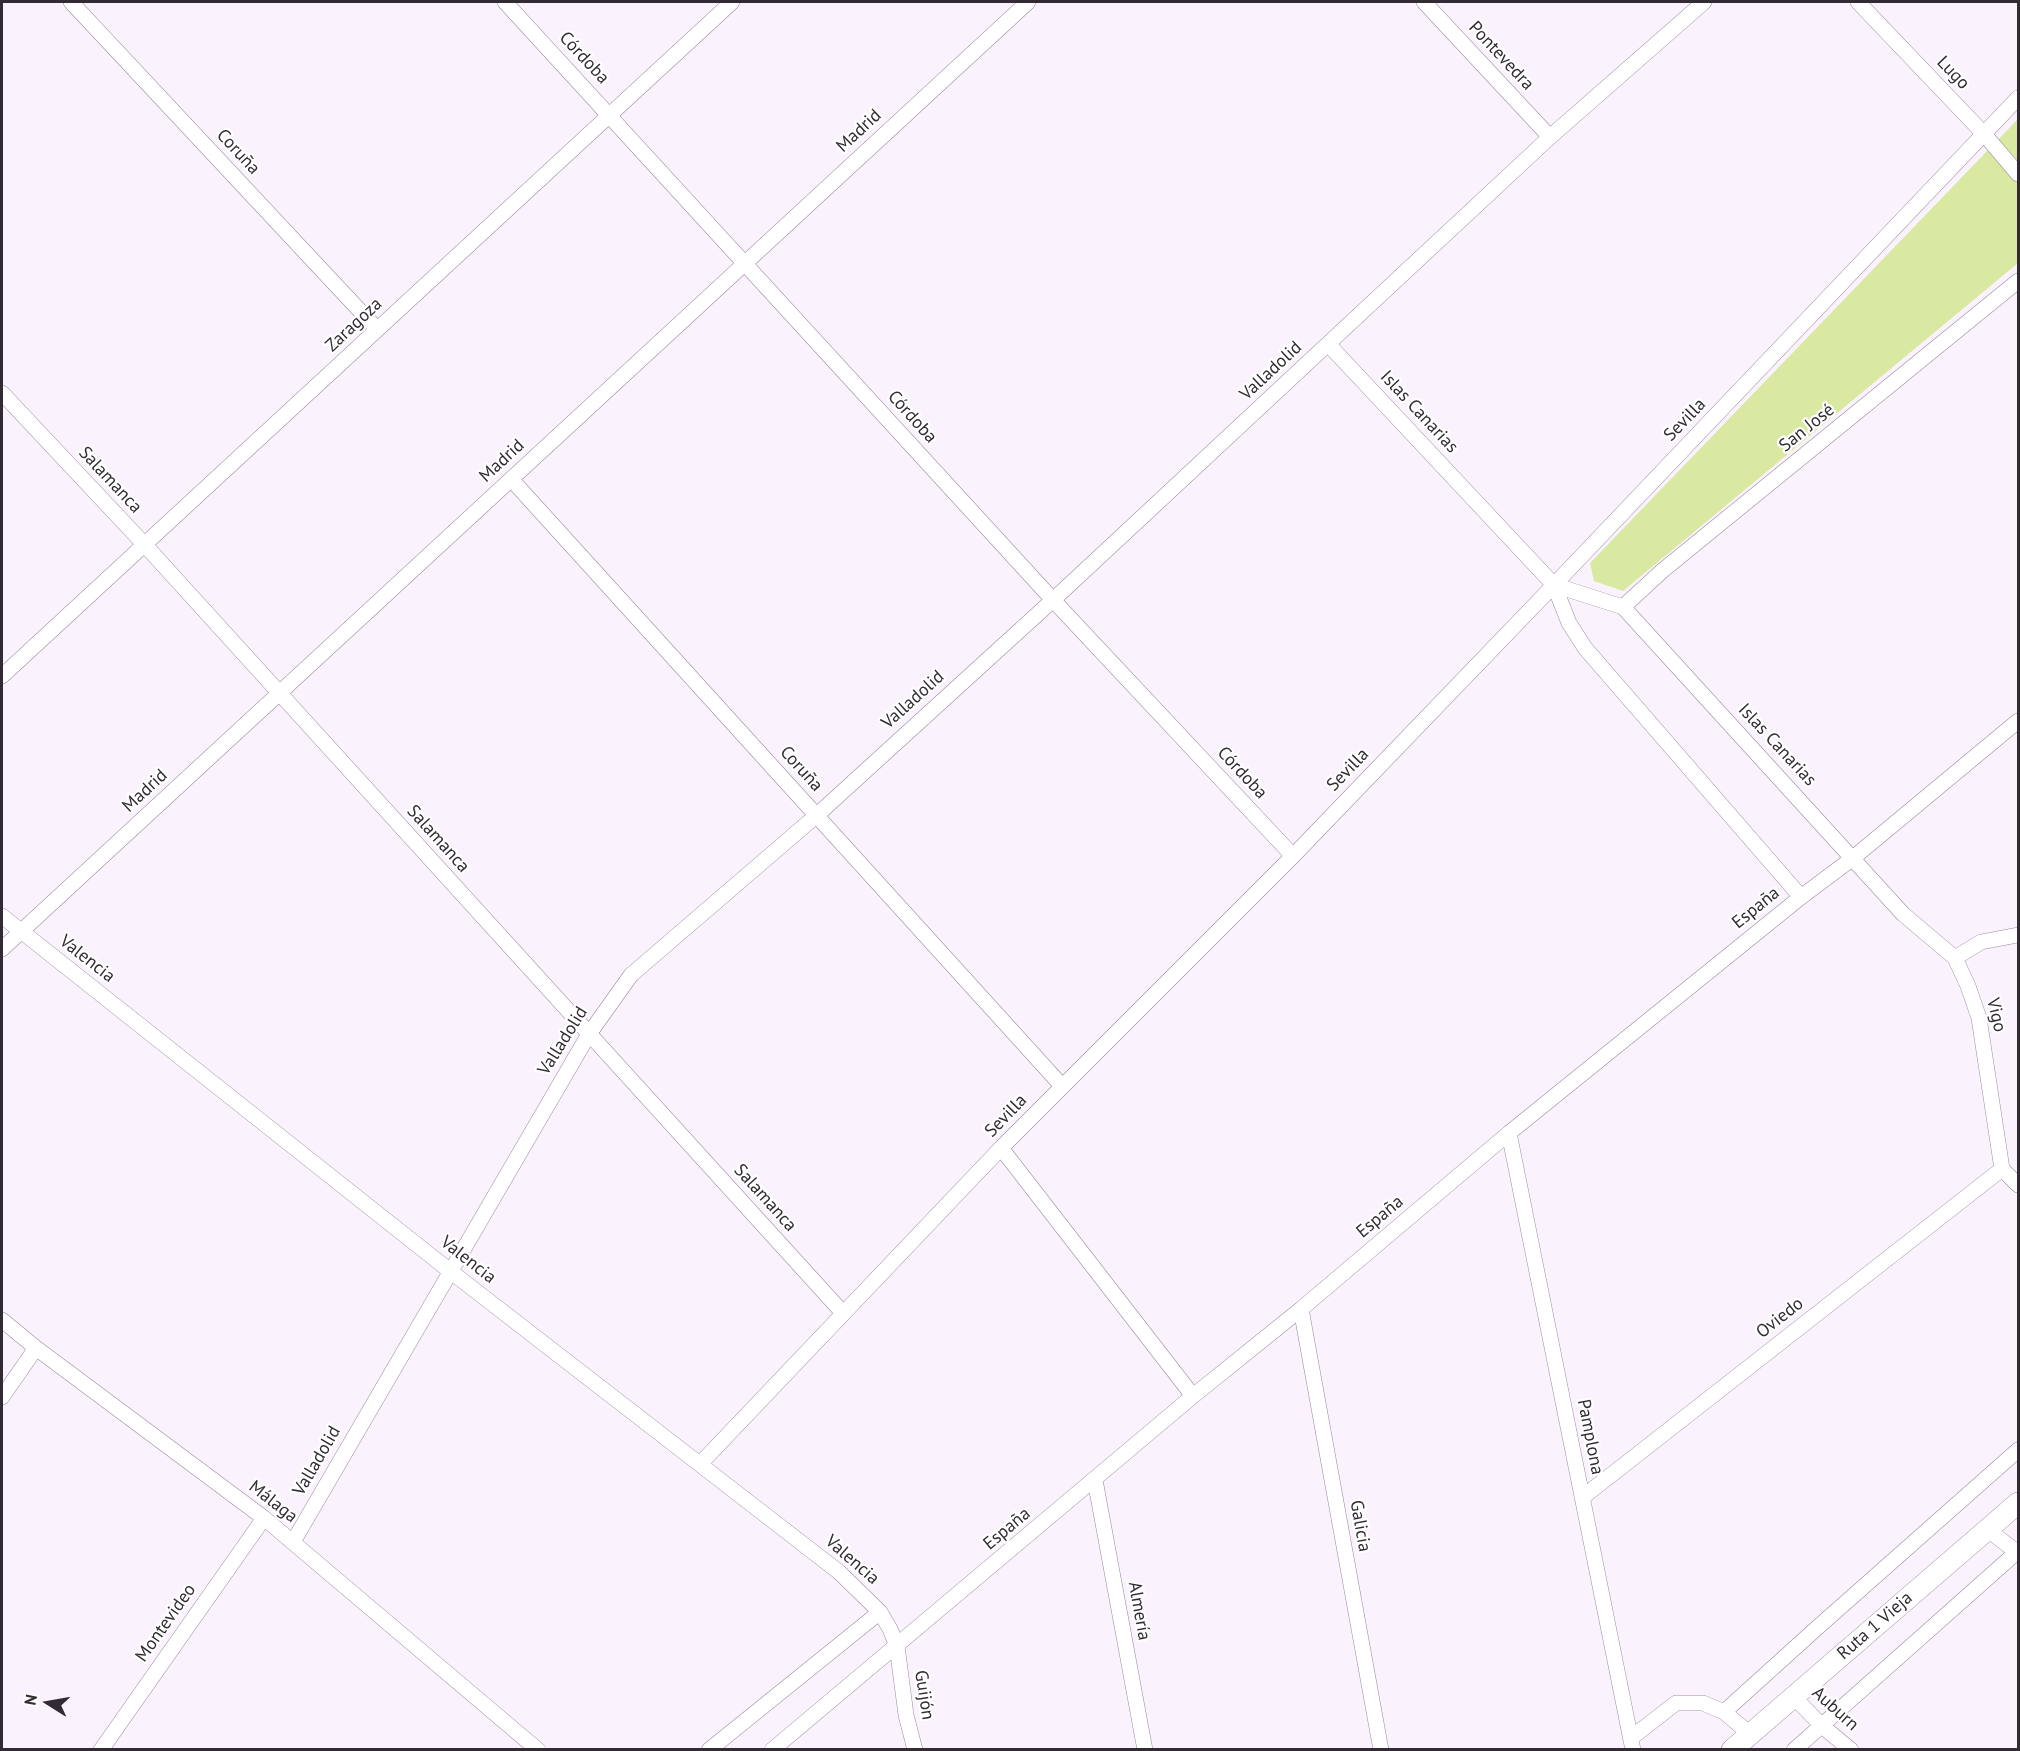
<!DOCTYPE html>
<meta charset="utf-8">
<style>
body{margin:0}
#map{position:relative;width:2020px;height:1751px;overflow:hidden;background:#faf2fc;font-family:"PT Sans",sans-serif}
canvas{display:block}
.frame{position:absolute;inset:0;border:3px solid #322b34;pointer-events:none}
.north{position:absolute;left:18px;top:1673px;width:60px;height:60px;-webkit-text-stroke:4px #fff;paint-order:stroke;rotate:281deg;font-size:16px;font-weight:700;line-height:24px;text-align:center;color:#322b34}
.north::after{content:'';display:block;margin:auto;width:21px;height:27px;background:#322b34;clip-path:polygon(50% 0,100% 100%,50% 72%,0 100%)}
</style>
<div id="map">
<canvas width="2020" height="1751"></canvas>
<div class="frame"></div>
<div class="north">N</div>
</div>
<script>
const c = document.querySelector('canvas').getContext('2d');
c.lineJoin = 'round';
function fillPath(path, color) { c.fillStyle = color; c.fill(path, 'evenodd'); }
const shape = rows => new Path2D(rows.map(r => 'M' + r).join(''));
function trace(path, color, width, dash) { c.strokeStyle = color; c.lineWidth = width; c.lineCap = dash ? 'butt' : 'round'; c.setLineDash(dash || []); c.stroke(path); }
function write(font, color, halo, rows, align = 'center') {
  c.font = font + ' "PT Sans",sans-serif'; c.lineWidth = 4.5; c.setLineDash([]); c.textBaseline = 'middle'; c.strokeStyle = halo; c.fillStyle = color; for (const [text, x, y, turn = 0] of rows) {
    c.save(); c.translate(x, y); c.rotate((+turn || 0) * Math.PI / 180); c.textAlign = isNaN(turn) ? turn : align; if (halo) c.strokeText(text, 0, 0); c.fillText(text, 0, 0); c.restore();
  }
}
fillPath(shape([
 [2018,119,2018,263,1623,591,1594,581,1590,563]
]), '#d9e9a2');
const street = shape([
 [71,2,377,329],
 [505,2,1053,600,1293,856],
 [1424,2,1550,137],
 [1858,2,1984,134,2018,174],
 [1328,344,1554,585,1623,607,1903,914,1955,958,1968,986,1979,1018,2002,1169,2018,1185],
 [2,393,144,544,843,1313],
 [511,479,1062,1086],
 [1554,585,1569,623,1585,648,1801,897],
 [1623,607,1662,571,2018,281],
 [2,676,732,2],
 [2,916,450,1271,839,1572,880,1612,890,1629,897,1646,906,1715,915,1750],
 [2,949,1028,2],
 [1955,958,1981,942,2018,935],
 [1509,1133,1633,1750],
 [1001,1148,1193,1396],
 [1301,1309,1381,1750],
 [2,1320,36,1348,264,1518,538,1750],
 [2,1397,36,1348],
 [700,1464,1001,1148,1293,856,1554,585,2018,98],
 [1095,1480,1145,1750],
 [1583,1497,2002,1169],
 [1987,1529,2018,1553],
 [293,1542,589,1034,631,975,817,815,1053,600,1550,137,1704,2],
 [1794,1697,1822,1726,1851,1750],
 [1724,1712,1818,1627,2018,1450],
 [1631,1738,1676,1703,1703,1703,1724,1712,1750,1734],
 [101,1750,264,1518],
 [709,1750,880,1612],
 [772,1750,1193,1396,1301,1309,1509,1133,1801,897,1853,858,2018,721],
 [1794,1750,2018,1551]
]);
const secondary = shape([
 [1732,1750,2018,1503]
]);
trace(street, '#9a899f', 16);
trace(secondary, '#9a899f', 22);
trace(street, '#fff', 15);
trace(secondary, '#fff', 21);
write('18px', '#322b34', '#fff', [
 ["Pontevedra",1501,56,47],
 ["Córdoba",584,58,47],
 ["Lugo",1953,73,46],
 ["Madrid",859,131,-43],
 ["Coruña",238,152,47],
 ["Zaragoza",354,325,-43],
 ["Valladolid",1271,371,-43],
 ["Islas Canarias",1419,412,47],
 ["Córdoba",912,417,48],
 ["Sevilla",1685,420,-46],
 ["San José",1807,428,-39],
 ["Madrid",502,461,-43],
 ["Salamanca",110,480,47],
 ["Valladolid",913,700,-42],
 ["Islas Canarias",1777,745,47],
 ["Coruña",801,769,48],
 ["Sevilla",1348,770,-46],
 ["Córdoba",1242,773,47],
 ["Madrid",145,791,-43],
 ["Salamanca",438,839,48],
 ["España",1756,908,-39],
 ["Valencia",87,959,38],
 ["Vigo",1996,1015,77],
 ["Valladolid",563,1041,-58],
 ["Sevilla",1006,1116,-46],
 ["Salamanca",765,1198,48],
 ["España",1380,1217,-40],
 ["Valencia",468,1260,38],
 ["Oviedo",1780,1318,-38],
 ["Pamplona",1590,1437,79],
 ["Valladolid",317,1461,-60],
 ["Málaga",273,1502,38],
 ["Galicia",1360,1526,80],
 ["España",1007,1529,-40],
 ["Valencia",852,1560,41],
 ["Almería",1139,1611,80],
 ["Montevideo",166,1623,-55],
 ["Ruta 1 Vieja",1875,1626,-41],
 ["Guijón",924,1695,81],
 ["Auburn",1835,1709,42]
]);
</script>
